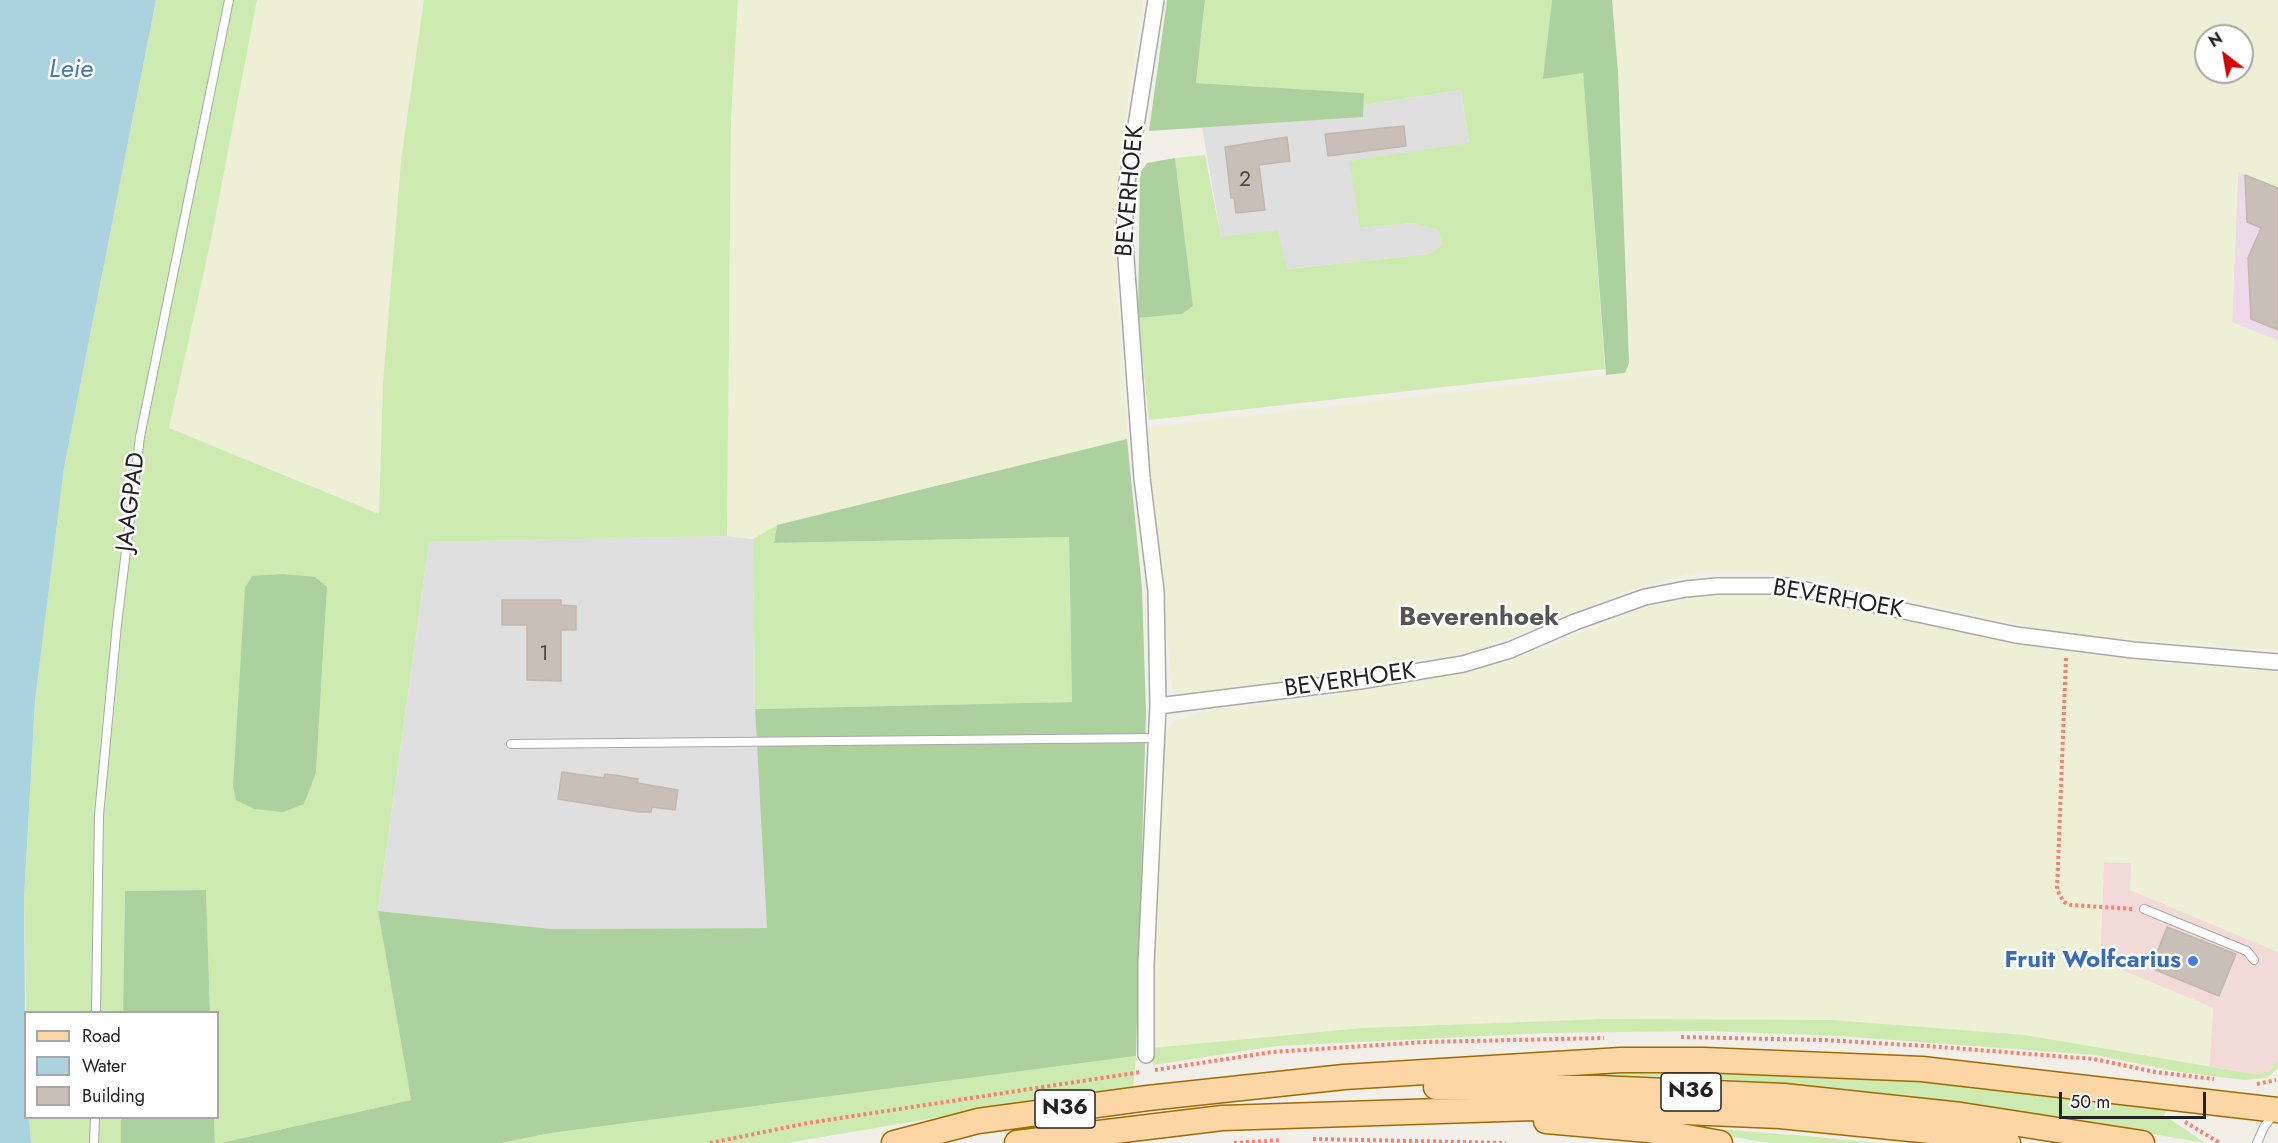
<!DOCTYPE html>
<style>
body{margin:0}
#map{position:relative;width:2278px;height:1143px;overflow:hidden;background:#f2efe9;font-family:Jost,sans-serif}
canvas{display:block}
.legend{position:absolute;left:24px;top:1011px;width:195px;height:108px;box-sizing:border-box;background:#fff;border:2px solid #a7a7a7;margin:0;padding:8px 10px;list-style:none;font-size:18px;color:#222}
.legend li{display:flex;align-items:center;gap:12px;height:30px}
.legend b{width:30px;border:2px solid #a7a7a7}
.north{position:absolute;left:2194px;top:24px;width:60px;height:60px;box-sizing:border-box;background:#fff;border:2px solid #a7a7a7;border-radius:50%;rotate:329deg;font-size:16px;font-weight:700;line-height:24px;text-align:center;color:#222}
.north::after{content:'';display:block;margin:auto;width:21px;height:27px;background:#d40000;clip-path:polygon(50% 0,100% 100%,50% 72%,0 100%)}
.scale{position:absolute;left:2059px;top:1092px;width:147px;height:27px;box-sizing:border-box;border:3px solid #222;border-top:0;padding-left:8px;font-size:18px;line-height:21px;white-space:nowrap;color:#222;-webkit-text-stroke:4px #fff;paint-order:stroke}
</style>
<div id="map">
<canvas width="2278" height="1143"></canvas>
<ul class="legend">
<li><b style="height:8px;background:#fcd6a4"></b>Road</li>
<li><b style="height:16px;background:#aad3df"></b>Water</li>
<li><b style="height:16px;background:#c7bfb8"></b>Building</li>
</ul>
<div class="north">N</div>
<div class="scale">50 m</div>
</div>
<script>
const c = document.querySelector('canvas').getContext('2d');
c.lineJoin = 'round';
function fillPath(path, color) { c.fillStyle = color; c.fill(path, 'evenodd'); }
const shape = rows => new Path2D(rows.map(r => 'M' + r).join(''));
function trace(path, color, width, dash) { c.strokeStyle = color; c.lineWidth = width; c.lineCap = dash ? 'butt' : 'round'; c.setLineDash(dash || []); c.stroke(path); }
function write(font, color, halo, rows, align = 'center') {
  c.font = font + ' Jost,sans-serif'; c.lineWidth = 5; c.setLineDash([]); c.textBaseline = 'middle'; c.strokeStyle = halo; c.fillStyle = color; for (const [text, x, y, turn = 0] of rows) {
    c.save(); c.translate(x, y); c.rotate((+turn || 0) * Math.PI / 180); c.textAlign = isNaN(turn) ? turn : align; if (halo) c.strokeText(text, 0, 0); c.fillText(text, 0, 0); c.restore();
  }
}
fillPath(shape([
 [1461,90,1469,144,1350,161,1360,228,1412,223,1438,230,1442,244,1429,254,1286,269,1221,237,1202,127,1362,117,1363,105],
 [727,536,753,539,755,709,768,928,552,929,378,911,429,542]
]), '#e0dfdf');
fillPath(shape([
 [2104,862,2131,863,2131,890,2278,952,2278,1061,2269,1072,2254,1074,2209,1066,2213,1008,2100,961]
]), '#f2dad9');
fillPath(shape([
 [2238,171,2278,188,2278,341,2232,323]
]), '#ebdbe8');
fillPath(shape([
 [257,0,424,0,401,160,383,383,380,514,169,428,211,240],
 [738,0,1143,0,1121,146,1114,234,1127,439,777,525,753,539,727,536,731,120],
 [1612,0,2278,0,2278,188,2238,172,2232,322,2278,341,2278,650,2062,634,1830,581,1768,572,1697,572,1633,589,1476,650,1211,694,1173,693,1145,428,1625,373,1618,72],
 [2206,36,2242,36,2242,72,2206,72],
 [1759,593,1821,598,2049,649,2162,663,2278,671,2278,952,2130,890,2131,863,2104,862,2100,961,2213,1008,2209,1066,2025,1035,1833,1020,1604,1019,1362,1028,1152,1048,1165,732,1173,721,1210,710,1290,703,1463,672,1512,660,1636,610,1690,598]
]), '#eef0d5');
fillPath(shape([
 [156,0,257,0,211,240,169,428,379,514,383,383,401,160,424,0,738,0,731,120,727,536,429,542,378,910,411,1100,221,1143,215,1143,214,1118,218,1118,218,1012,210,1012,206,890,125,891,123,1012,26,1012,24,899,35,701,64,468],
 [327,587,316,773,304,804],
 [1205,0,1552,0,1544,79,1583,72,1605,369,1149,420,1138,318,1182,314,1193,306,1175,158,1205,155,1221,237,1278,230,1287,269,1429,254,1442,244,1438,230,1412,223,1360,228,1349,161,1469,143,1461,90,1363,105,1363,93,1196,83],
 [777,525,774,543,1069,537,1072,702,755,709,753,539],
 [1604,1019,1833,1020,2025,1035,2254,1074,2269,1072,2278,1061,2278,1068,2267,1078,2245,1080,2179,1072,2095,1055,1838,1036,1706,1031,1546,1033,1277,1046,1154,1065,1151,1061,1152,1048,1362,1028],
 [1136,1056,1133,1090,975,1111,787,1143,501,1143,551,1133],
 [1743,1068,1935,1079,2170,1106,2164,1115,2205,1143,2020,1111,1833,1088,1709,1078,1537,1073],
 [29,1118,121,1118,121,1143,31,1143],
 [1706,1128,1795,1135,1878,1143,1769,1143,1705,1132]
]), '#cdebb0');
fillPath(shape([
 [1167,0,1205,0,1196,83,1364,93,1363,117,1149,131],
 [1552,0,1612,0,1618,72,1629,363,1625,373,1606,375,1583,73,1543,79],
 [1175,158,1193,306,1182,314,1138,318,1140,173,1147,163],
 [1127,439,1142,588,1146,713,1136,1056,551,1133,501,1143,221,1143,411,1100,378,911,552,929,767,928,755,709,1072,702,1069,537,774,543,777,525],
 [283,574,315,577,327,587,316,773,304,804,283,812,254,809,236,800,233,786,245,588,252,576],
 [206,890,210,1012,123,1012,125,891],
 [121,1118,214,1118,215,1143,121,1143]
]), '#add19e');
fillPath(shape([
 [0,0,156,0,64,468,35,701,24,899,26,1118,29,1118,31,1143,0,1143]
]), '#aad3df');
const building = shape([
 [1404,126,1406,146,1328,156,1325,134,1404,126],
 [1287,137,1290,161,1259,165,1265,210,1236,213,1234,197,1231,198,1225,147,1287,137],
 [2245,175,2278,188,2278,330,2251,319,2248,258,2261,228,2247,222,2245,175],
 [502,600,561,600,561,605,576,606,576,630,561,630,561,681,527,680,527,625,502,625,502,600],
 [562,772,604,778,605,774,614,775,638,779,637,783,678,790,675,810,652,807,651,812,639,812,558,799,562,772],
 [2167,927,2236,954,2219,996,2151,968,2167,927]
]);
fillPath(building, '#c7bfb8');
trace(building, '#c4b6ab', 1.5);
const service = shape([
 [511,744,1157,738],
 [2144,909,2247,951,2254,960],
 [96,1012,99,815,117,624,140,437,229,0],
 [94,1143,95,1118],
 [2257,1143,2264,1127,2273,1115]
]);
const minor = shape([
 [1158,706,1360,681,1463,664,1510,650,1575,622,1645,597,1686,589,1717,586,1787,586,2016,635,2133,650,2278,662],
 [1146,1055,1146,964,1158,706,1156,591,1142,478,1124,231,1127,182,1156,0]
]);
const primary = shape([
 [1436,1087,1598,1088,1784,1096,1961,1115,2142,1143],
 [1546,1121,1648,1130,1720,1143],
 [894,1143,978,1121,1148,1098,1344,1077,1621,1060,1704,1060,1922,1069,2278,1110],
 [1017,1143,1222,1118,1565,1107,1780,1116,1970,1135,2008,1143]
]);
trace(service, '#a9a9a9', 10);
trace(minor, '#a9a9a9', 18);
trace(primary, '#a06b00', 27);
trace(shape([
 [2066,658,2057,890,2064,902,2071,905,2133,909],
 [1681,1037,1824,1040,1927,1046,2094,1059,2155,1072,2214,1079],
 [1155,1070,1272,1052,1426,1042,1604,1038],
 [2257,1084,2276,1080],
 [2185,1122,2220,1143],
 [1313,1139,1506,1143],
 [710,1143,808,1123,1141,1072],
 [1234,1143,1282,1140]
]), '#fa8072', 4, [3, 3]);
trace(service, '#fff', 8);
trace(minor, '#fff', 15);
trace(primary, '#fcd6a4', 24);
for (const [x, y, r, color] of [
 [2193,961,6,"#3f7fe0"]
]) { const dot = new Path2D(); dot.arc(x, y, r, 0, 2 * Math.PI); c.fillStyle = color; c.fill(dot); trace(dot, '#fff', 2); }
write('21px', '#4b4948', null, [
 ["2",1245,181],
 ["1",544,655]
]);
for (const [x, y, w] of [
 [1691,1092,60],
 [1065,1109,60]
]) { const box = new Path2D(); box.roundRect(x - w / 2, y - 19, w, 38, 4.5); c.fillStyle = '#fff'; c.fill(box); trace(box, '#222', 1.5); }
write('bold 22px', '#222', null, [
 ["N36",1691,1092],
 ["N36",1065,1109]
]);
write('24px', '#222', '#fff', [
 ["BEVERHOEK",1131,191,-85],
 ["JAAGPAD",132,502,-83],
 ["BEVERHOEK",1838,600,10],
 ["BEVERHOEK",1350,681,-8]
]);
write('bold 24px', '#366cbe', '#fff', [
 ["Fruit Wolfcarius",2181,961]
], 'right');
write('italic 26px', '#4a7aab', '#fff', [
 ["Leie",71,71]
]);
write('bold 26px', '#555', '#fff', [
 ["Beverenhoek",1479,619]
]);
</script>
